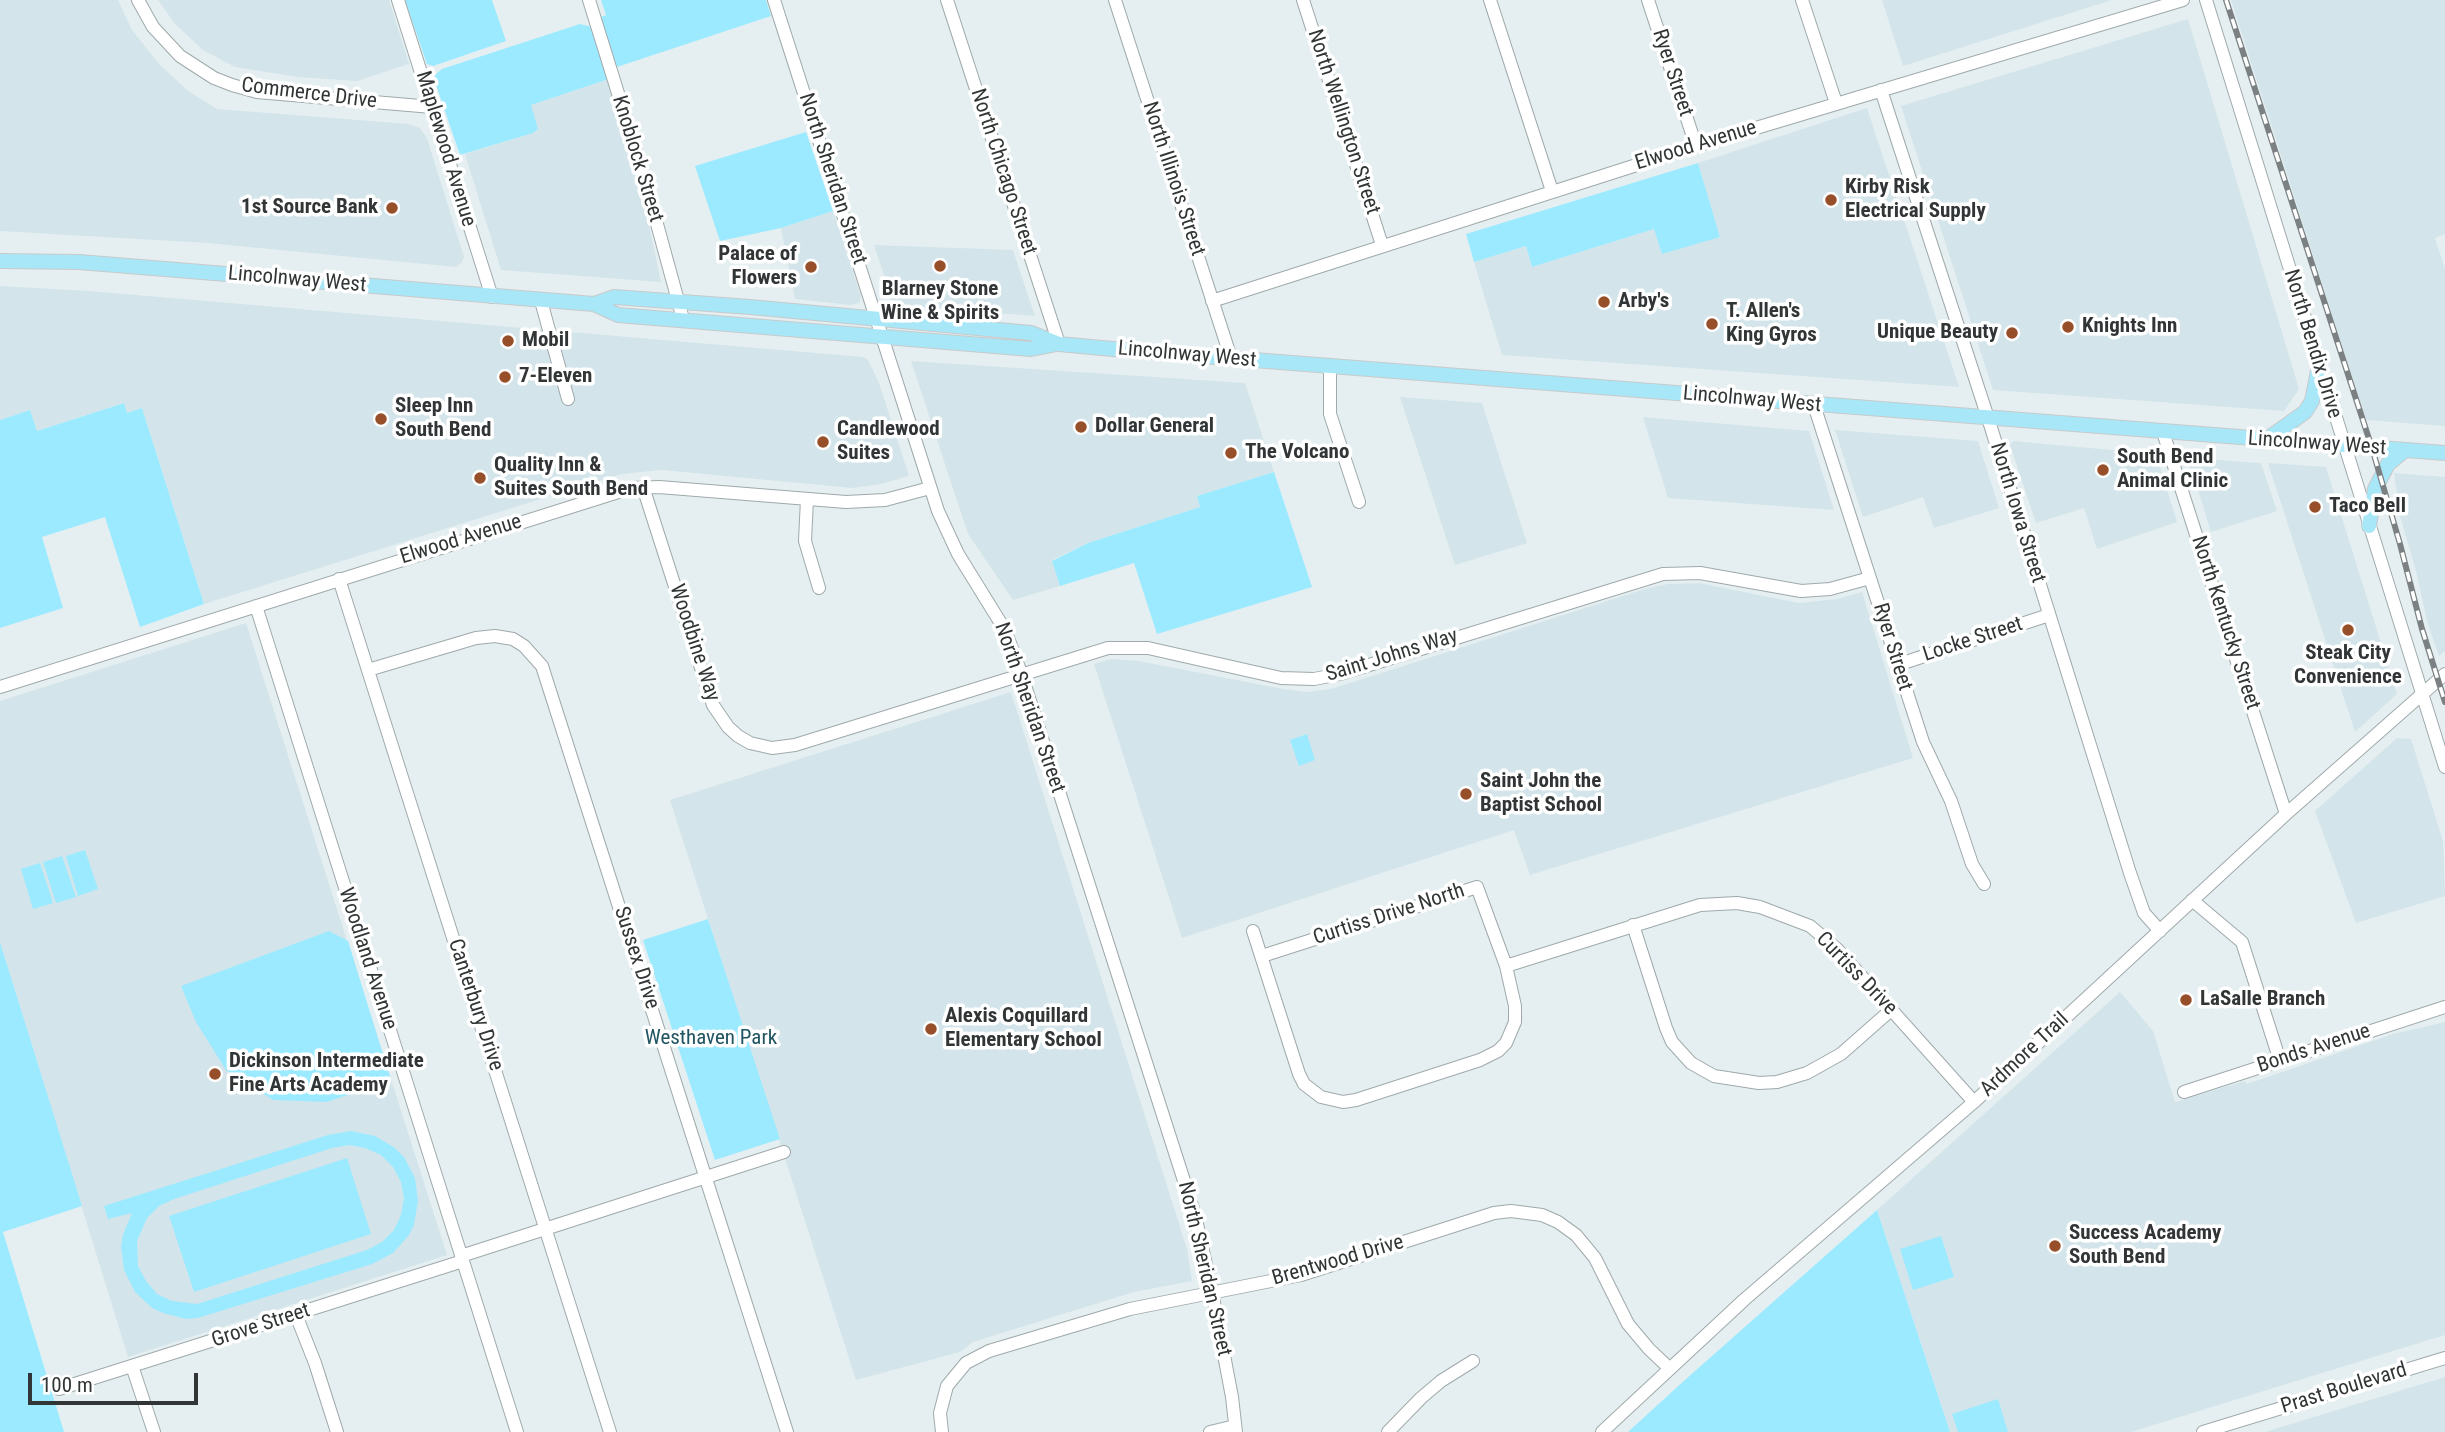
<!DOCTYPE html>
<style>
body{margin:0}
#map{position:relative;width:2445px;height:1432px;overflow:hidden;background:#e5eff1;font-family:"Roboto Condensed",sans-serif}
canvas{display:block}
.scale{position:absolute;left:28px;top:1373px;width:170px;height:32px;box-sizing:border-box;border:4px solid #313536;border-top:0;padding-left:9px;font-size:21px;line-height:24px;white-space:nowrap;color:#313536;-webkit-text-stroke:5px #fff;paint-order:stroke}
</style>
<div id="map">
<canvas width="2445" height="1432"></canvas>
<div class="scale">100 m</div>
</div>
<script>
const c = document.querySelector('canvas').getContext('2d');
c.lineJoin = 'round';
function fillPath(path, color) { c.fillStyle = color; c.fill(path, 'evenodd'); }
const shape = rows => new Path2D(rows.map(r => 'M' + r).join(''));
function trace(path, color, width, dash) { c.strokeStyle = color; c.lineWidth = width; c.lineCap = dash ? 'butt' : 'round'; c.setLineDash(dash || []); c.stroke(path); }
function write(font, color, halo, rows, align = 'center') {
  c.font = font + ' "Roboto Condensed",sans-serif'; c.lineWidth = 7; c.setLineDash([]); c.textBaseline = 'middle'; c.strokeStyle = halo; c.fillStyle = color; for (const [text, x, y, turn = 0] of rows) {
    c.save(); c.translate(x, y); c.rotate((+turn || 0) * Math.PI / 180); c.textAlign = isNaN(turn) ? turn : align; if (halo) c.strokeText(text, 0, 0); c.fillText(text, 0, 0); c.restore();
  }
}
fillPath(shape([
 [0,0,118,0,132,30,160,65,188,91,217,109,409,124,420,128,427,138,464,257,462,262,456,267,207,243,0,231],
 [158,0,389,0,409,64,357,81,297,77,235,67,203,50,175,24],
 [1882,0,2112,0,1903,66],
 [2231,0,2445,0,2445,234,2435,238,2445,269,2445,426,2366,420],
 [2188,19,2299,389,2284,411,1993,390,1901,106],
 [607,80,642,192,661,282,501,270,465,154,533,133,538,129,530,105],
 [1867,108,1959,387,1502,355,1474,262,1526,246,1532,267,1654,229,1720,238,1698,163],
 [833,211,861,296,859,303,851,305,795,299,781,228],
 [874,245,1013,250,1035,316,894,305],
 [0,286,89,291,863,357,868,360,879,383,909,476,881,484,852,488,662,470,621,474,204,604,142,408,127,413,123,403,37,431,30,410,0,420],
 [911,361,1245,383,1274,472,1197,496,1200,507,1088,543,1052,560,1060,586,1013,600,968,534],
 [1400,397,1482,403,1527,543,1455,565],
 [1643,417,1809,431,1834,510,1668,498],
 [1835,430,1978,441,1999,508,1934,528,1923,497,1863,517],
 [2013,441,2156,454,2177,522,2097,549,2084,508,2036,523,2010,445],
 [2188,458,2261,463,2277,511,2211,532],
 [2268,463,2326,467,2397,694,2355,732],
 [2394,473,2445,477,2445,651,2439,656,2427,621,2416,571,2400,516],
 [1699,583,1799,603,1837,599,1862,592,1913,758,1530,875,1514,830,1182,938,1094,664,1112,659,1139,661,1283,689,1306,692,1331,689,1648,588,1668,584],
 [246,623,447,1255,128,1357,0,942,0,701],
 [1011,692,1187,1249,1192,1281,1134,1292,973,1342,960,1352,856,1380,670,800],
 [2397,738,2411,739,2443,841,2445,896,2356,923,2315,811],
 [2120,992,2153,1031,2175,1102,2245,1081,2247,1084,2393,1034,2445,1022,2445,1335,2131,1432,1950,1432,1877,1210],
 [2445,1377,2445,1432,2265,1432]
]), '#d3e5ea');
fillPath(shape([
 [405,0,492,0,506,41,433,66,427,64],
 [601,0,766,0,771,16,617,67,601,17,606,15],
 [580,24,592,27,609,79,531,105,538,129,533,133,460,155,434,79,436,74,442,69],
 [806,132,833,211,781,228,720,241,695,166],
 [1698,163,1720,237,1662,254,1654,229,1532,267,1526,246,1474,262,1466,234],
 [124,403,127,413,142,408,204,604,140,627,105,517,42,537,63,608,0,628,0,420,30,410,37,431],
 [1274,472,1312,587,1157,634,1134,563,1060,586,1052,561,1088,543,1200,507,1197,496],
 [1307,734,1315,760,1299,766,1290,740],
 [85,850,98,889,78,896,66,856],
 [62,856,76,897,56,903,43,862],
 [40,863,53,903,33,909,21,869],
 [708,919,780,1139,715,1160,643,940],
 [329,931,348,941,391,1080,327,1102,273,1100,226,1070,196,1022,181,986],
 [0,942,82,1206,3,1232,64,1432,0,1432],
 [351,1131,375,1136,395,1148,404,1157,415,1178,418,1201,414,1225,409,1235,393,1253,372,1264,198,1318,186,1319,163,1313,152,1308,135,1292,124,1270,121,1247,123,1235,132,1213,108,1219,104,1206,328,1135],
 [349,1145,365,1148,381,1155,393,1167,401,1182,404,1198,401,1215,394,1230,382,1242,367,1250,197,1304,172,1301,157,1294,146,1281,138,1266,137,1241,147,1218,159,1206,174,1199,332,1148],
 [347,1158,371,1234,194,1292,169,1216],
 [1877,1210,1950,1432,1628,1432,1686,1379],
 [1941,1236,1954,1277,1913,1290,1900,1249],
 [1998,1399,2008,1432,1958,1432,1952,1414]
]), '#9ceaff');
const minor = shape([
 [138,0,153,27,180,56,214,78,232,85,257,92,432,107],
 [398,0,492,297],
 [589,0,645,180,683,319],
 [774,0,938,511,958,554,1005,630,1021,673,1195,1215,1212,1292,1232,1397,1236,1432],
 [947,0,1059,344],
 [1115,0,1231,358],
 [1303,0,1382,245],
 [1490,0,1552,191],
 [1648,0,1696,146],
 [1802,0,1836,103],
 [2206,0,2445,767],
 [1881,90,1988,418,2130,873,2144,913,2160,931],
 [541,301,568,399],
 [1212,301,1696,146,2183,0],
 [1330,366,1330,414,1359,502],
 [1814,405,1923,742,1951,801,1972,864,1984,884],
 [2163,432,2286,814],
 [643,487,713,705,728,727,738,736,750,743,772,748,795,745,1108,648,1148,648,1281,678,1314,679,1340,674,1663,574,1700,573,1801,591,1830,589,1870,578],
 [807,499,805,541,819,588],
 [339,579,610,1432],
 [256,606,517,1432],
 [1897,665,2049,615],
 [368,670,476,638,495,636,513,639,524,646,542,666,787,1432],
 [0,687,631,488,659,487,846,502,885,500,930,488],
 [2192,900,2242,942,2280,1061],
 [1633,925,1666,1028,1672,1042,1691,1063,1714,1076,1759,1083,1777,1082,1807,1073,1841,1054,1891,1010],
 [1253,931,1299,1074,1304,1084,1321,1097,1343,1102,1356,1100,1480,1060,1498,1051,1506,1043,1515,1022,1515,1006,1506,966,1477,887,1262,956],
 [1506,966,1700,905,1737,903,1760,907,1810,926,1837,949,1974,1102],
 [2184,1092,2445,1007],
 [461,1256,784,1152],
 [296,1315,315,1363,337,1432],
 [132,1366,154,1432],
 [59,1389,463,1261],
 [942,1432,940,1413,947,1386,966,1363,989,1351,1130,1309,1301,1275,1494,1213,1511,1211,1542,1215,1558,1222,1576,1235,1595,1258,1628,1324,1649,1349,1669,1368],
 [1210,1432,1235,1426],
 [1388,1432,1421,1398,1441,1381,1473,1361],
 [1602,1432,1745,1299,1974,1102,2286,814,2445,674],
 [2203,1432,2445,1358]
]);
const major = shape([
 [0,261,79,262,594,304,618,315,1031,349,1057,344],
 [594,304,614,297,750,307,1031,333,1059,344,1113,349,2445,453],
 [2266,440,2305,412,2312,401,2319,366],
 [2369,526,2375,489,2388,464,2405,450]
]);
trace(minor, '#9fa9ab', 14);
trace(major, '#c9cacb', 16);
trace(minor, '#fff', 12);
trace(major, '#a8e7f7', 14);
const rail = shape([
 [2226,0,2372,448,2400,544,2422,629,2445,702]
]);
trace(rail, '#7b8183', 6);
trace(rail, '#fff', 3.5, [10]);
for (const [x, y, r, color] of [
 [1831,200,7,"#964f28"],
 [392,208,7,"#964f28"],
 [940,266,7,"#964f28"],
 [811,267,7,"#964f28"],
 [1604,302,7,"#964f28"],
 [1712,324,7,"#964f28"],
 [2068,327,7,"#964f28"],
 [2012,333,7,"#964f28"],
 [508,341,7,"#964f28"],
 [505,377,7,"#964f28"],
 [381,419,7,"#964f28"],
 [1081,427,7,"#964f28"],
 [823,442,7,"#964f28"],
 [1231,453,7,"#964f28"],
 [2103,470,7,"#964f28"],
 [480,478,7,"#964f28"],
 [2315,507,7,"#964f28"],
 [2348,630,7,"#964f28"],
 [1466,794,7,"#964f28"],
 [2186,1000,7,"#964f28"],
 [931,1029,7,"#964f28"],
 [215,1074,7,"#964f28"],
 [2055,1246,7,"#964f28"]
]) { const dot = new Path2D(); dot.arc(x, y, r, 0, 2 * Math.PI); c.fillStyle = color; c.fill(dot); trace(dot, '#fff', 2.5); }
write('21px', '#313536', '#fff', [
 ["Ryer Street",1672,73,72],
 ["Commerce Drive",309,94,7],
 ["North Wellington Street",1343,122,72],
 ["Elwood Avenue",1696,146,-17],
 ["Maplewood Avenue",445,149,73],
 ["Knoblock Street",637,159,73],
 ["North Chicago Street",1003,172,72],
 ["North Sheridan Street",832,179,72],
 ["North Illinois Street",1173,179,72],
 ["Lincolnway West",297,280,5],
 ["North Bendix Drive",2312,344,73],
 ["Lincolnway West",1187,355,5],
 ["Lincolnway West",1752,400,5],
 ["Lincolnway West",2317,444,4],
 ["North Iowa Street",2017,513,73],
 ["Elwood Avenue",461,540,-17],
 ["North Kentucky Street",2225,623,72],
 ["Locke Street",1973,640,-18],
 ["Woodbine Way",694,643,72],
 ["Ryer Street",1892,647,73],
 ["Saint Johns Way",1392,656,-17],
 ["North Sheridan Street",1029,708,71],
 ["Curtiss Drive North",1389,915,-18],
 ["Sussex Drive",636,958,72],
 ["Woodland Avenue",367,959,72],
 ["Curtiss Drive",1856,974,46],
 ["Canterbury Drive",475,1005,72],
 ["Bonds Avenue",2314,1049,-18],
 ["Ardmore Trail",2025,1055,-43],
 ["Brentwood Drive",1338,1261,-16],
 ["North Sheridan Street",1204,1269,77],
 ["Grove Street",261,1326,-18],
 ["Prast Boulevard",2344,1389,-17]
]);
write('bold 21px', '#313536', '#fff', [
 ["Kirby Risk",1845,188],
 ["Electrical Supply",1845,212],
 ["1st Source Bank",378,208,"right"],
 ["Palace of",797,255,"right"],
 ["Flowers",797,279,"right"],
 ["Blarney Stone",940,290,"center"],
 ["Wine & Spirits",940,314,"center"],
 ["Arby's",1618,302],
 ["T. Allen's",1726,312],
 ["King Gyros",1726,336],
 ["Knights Inn",2082,327],
 ["Unique Beauty",1998,333,"right"],
 ["Mobil",522,341],
 ["7-Eleven",519,377],
 ["Sleep Inn",395,407],
 ["South Bend",395,431],
 ["Dollar General",1095,427],
 ["Candlewood",837,430],
 ["Suites",837,454],
 ["The Volcano",1245,453],
 ["South Bend",2117,458],
 ["Animal Clinic",2117,482],
 ["Quality Inn &",494,466],
 ["Suites South Bend",494,490],
 ["Taco Bell",2329,507],
 ["Steak City",2348,654,"center"],
 ["Convenience",2348,678,"center"],
 ["Saint John the",1480,782],
 ["Baptist School",1480,806],
 ["LaSalle Branch",2200,1000],
 ["Alexis Coquillard",945,1017],
 ["Elementary School",945,1041],
 ["Dickinson Intermediate",229,1062],
 ["Fine Arts Academy",229,1086],
 ["Success Academy",2069,1234],
 ["South Bend",2069,1258]
], 'left');
write('21px', '#205460', '#fff', [
 ["Westhaven Park",711,1039]
]);
</script>
